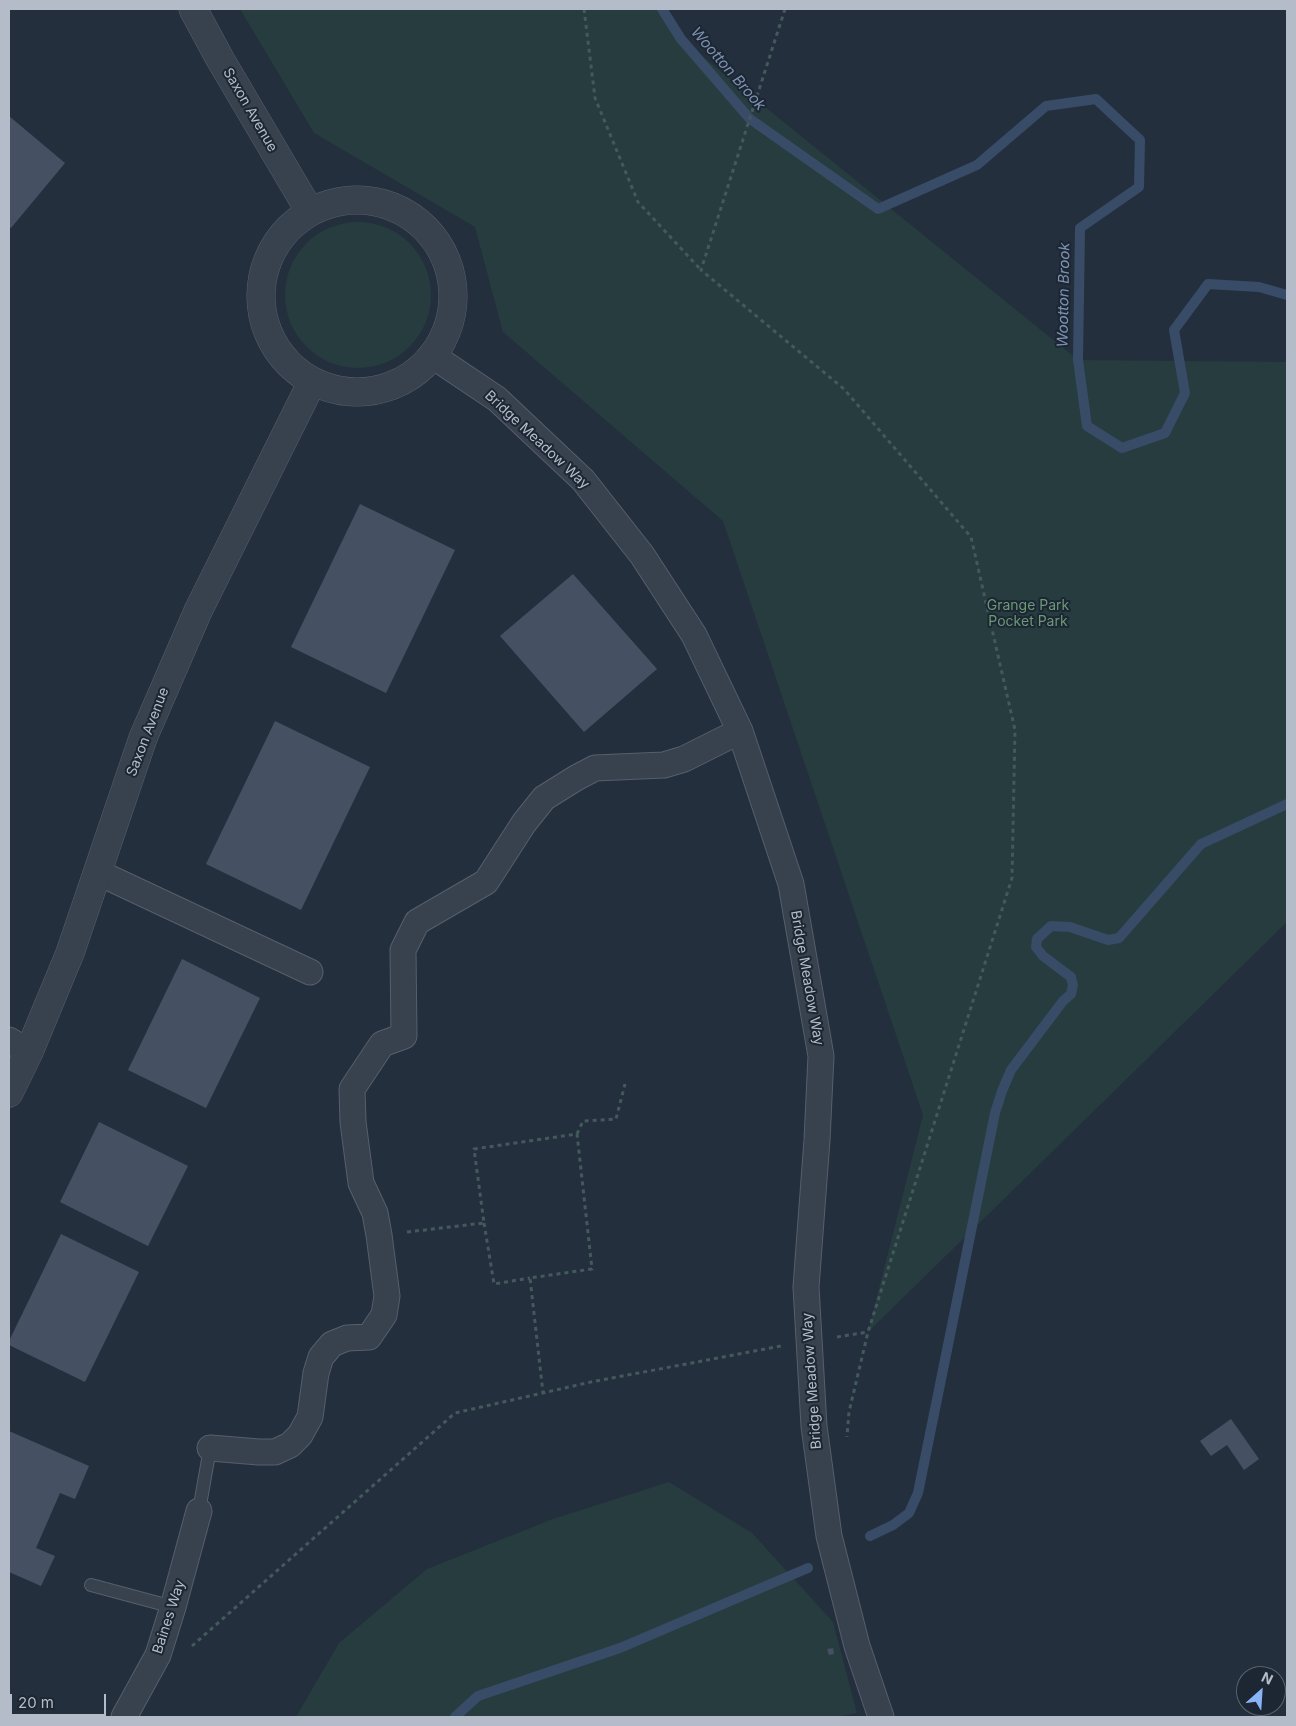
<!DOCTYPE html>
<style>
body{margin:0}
#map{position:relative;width:1296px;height:1726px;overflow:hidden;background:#242f3e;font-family:Inter,sans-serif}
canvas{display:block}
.frame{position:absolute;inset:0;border:10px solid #b4bcc9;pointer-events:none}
.north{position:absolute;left:1236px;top:1666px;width:50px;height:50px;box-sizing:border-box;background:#1d2633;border:1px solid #59626f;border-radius:50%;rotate:26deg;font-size:14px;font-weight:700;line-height:20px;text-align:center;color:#b4bcc9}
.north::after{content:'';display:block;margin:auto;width:18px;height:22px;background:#8ab4f8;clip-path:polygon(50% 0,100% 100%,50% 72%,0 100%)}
.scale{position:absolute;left:10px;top:1694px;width:96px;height:22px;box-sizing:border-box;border:2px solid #b4bcc9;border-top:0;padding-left:6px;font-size:15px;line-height:18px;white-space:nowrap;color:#b4bcc9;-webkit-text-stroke:4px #1d2633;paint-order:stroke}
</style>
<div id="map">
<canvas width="1296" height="1726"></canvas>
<div class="frame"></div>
<div class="north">N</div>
<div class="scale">20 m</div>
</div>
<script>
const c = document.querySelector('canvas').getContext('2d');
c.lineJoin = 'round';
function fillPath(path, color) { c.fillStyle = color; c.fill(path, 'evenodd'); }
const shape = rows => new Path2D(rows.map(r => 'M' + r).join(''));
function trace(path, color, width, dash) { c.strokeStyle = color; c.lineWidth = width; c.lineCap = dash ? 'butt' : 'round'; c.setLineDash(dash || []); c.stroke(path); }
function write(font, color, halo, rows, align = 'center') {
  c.font = font + ' Inter,sans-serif'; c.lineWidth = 4; c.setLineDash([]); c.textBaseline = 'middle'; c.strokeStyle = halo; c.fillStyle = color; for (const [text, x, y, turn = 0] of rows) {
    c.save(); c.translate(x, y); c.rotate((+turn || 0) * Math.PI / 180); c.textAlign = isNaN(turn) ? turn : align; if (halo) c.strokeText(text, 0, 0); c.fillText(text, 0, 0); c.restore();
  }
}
fillPath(shape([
 [240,9,669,9,681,39,1078,360,1287,362,1287,922,868,1332,923,1115,723,521,503,332,475,227,314,133],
 '285 295a73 73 0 1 1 146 0a73 73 0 1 1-146 0Z',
 [669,1482,752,1533,833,1622,857,1713,836,1717,296,1717,339,1643,427,1569,553,1519]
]), '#263c3f');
trace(shape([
 [662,9,681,39,750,119,878,209,977,165,1046,106,1096,99,1140,140,1139,187,1080,228,1078,360,1087,426,1122,448,1165,433,1185,393,1174,330,1208,284,1259,287,1287,295],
 [870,1536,893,1525,909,1513,918,1493,995,1113,1002,1091,1011,1070,1063,1001,1071,994,1073,985,1071,977,1043,956,1036,947,1037,939,1051,926,1070,927,1108,940,1119,938,1201,844,1287,804],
 [455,1717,478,1696,620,1648,808,1568]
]), '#394c67', 10);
fillPath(shape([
 [9,116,65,163,11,228,9,226],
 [360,504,455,550,386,693,291,647],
 [573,574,657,669,584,732,500,636],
 [275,721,370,767,301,910,206,864],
 [182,959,260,998,206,1108,128,1070],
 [99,1122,188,1166,148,1246,60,1202],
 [61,1234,139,1272,85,1382,9,1345,9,1341],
 [1231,1419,1259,1459,1244,1470,1227,1445,1211,1456,1200,1441],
 [9,1431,89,1466,75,1499,60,1493,36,1548,55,1556,41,1586,9,1572],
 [833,1648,834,1654,829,1655,827,1649]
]), '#455162');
const service = shape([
 [199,1511,210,1448],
 [91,1585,173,1607]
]);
const minor = shape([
 [433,356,497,399,583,480,642,555,694,635,740,731,791,884,821,1056,817,1140,806,1287,814,1426,829,1536,857,1646,881,1717],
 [97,872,310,972],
 [9,1040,29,1052],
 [210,1448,259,1452,275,1452,290,1445,300,1435,310,1417,316,1373,321,1357,332,1344,347,1338,369,1337,384,1315,387,1296,379,1235,375,1213,361,1183,353,1122,352,1089,382,1044,404,1036,403,950,417,922,486,882,524,823,544,798,576,778,595,768,664,765,684,759,740,731],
 [124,1717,158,1655,173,1607,199,1511]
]);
const tertiary = shape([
 [193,9,220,59,309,210],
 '261 296a96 96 0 1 1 192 0a96 96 0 1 1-192 0Z',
 [9,1093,29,1052,70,953,143,738,198,611,312,382]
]);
trace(service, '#565f6c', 14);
trace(minor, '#565f6c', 27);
trace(tertiary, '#565f6c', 29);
trace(shape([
 [584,9,595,98,638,202,701,270],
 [785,9,701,270,844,389,971,537,1015,730,1012,878,868,1332,849,1412,847,1437],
 [577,1134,583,1121,616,1119,625,1084],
 [484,1223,494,1284,530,1278],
 [407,1232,484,1223,474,1149,577,1134,592,1269,530,1278,543,1393],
 [837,1337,868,1332],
 [192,1646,455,1413,591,1382,781,1346]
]), '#44595c', 3, [4, 4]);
trace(service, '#38414e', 12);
trace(minor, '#38414e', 25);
trace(tertiary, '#38414e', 28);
write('14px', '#b4bcc9', '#1d2633', [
 ["Saxon Avenue",250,110,60],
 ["Bridge Meadow Way",537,440,43],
 ["Saxon Avenue",148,732,-69],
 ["Bridge Meadow Way",807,978,80],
 ["Bridge Meadow Way",812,1381,-94],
 ["Baines Way",169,1617,-72]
]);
write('14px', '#6b9a76', '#1d2633', [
 ["Grange Park",1028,606],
 ["Pocket Park",1028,622]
]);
write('italic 15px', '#7c92b1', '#1d2633', [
 ["Wootton Brook",728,69,49],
 ["Wootton Brook",1064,295,-89]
]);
</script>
